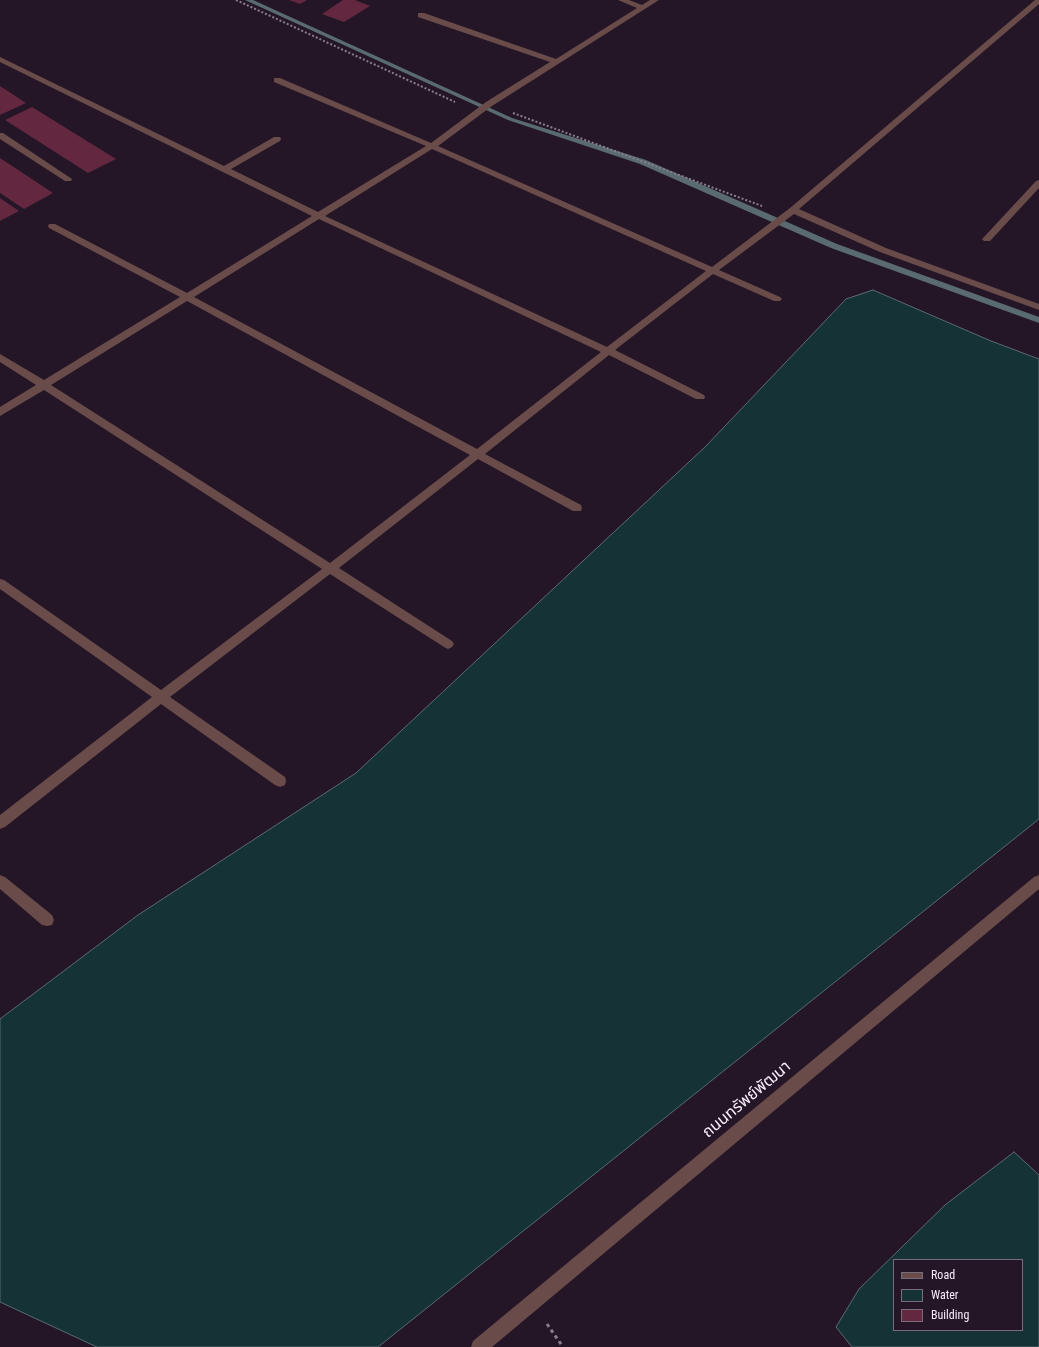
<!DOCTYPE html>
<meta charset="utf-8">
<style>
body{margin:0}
#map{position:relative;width:1039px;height:1347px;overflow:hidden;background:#241627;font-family:"Roboto Condensed",sans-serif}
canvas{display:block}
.legend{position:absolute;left:893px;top:1259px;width:130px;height:72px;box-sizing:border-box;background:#241627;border:1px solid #796c7b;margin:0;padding:5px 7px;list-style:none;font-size:12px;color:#f8eefa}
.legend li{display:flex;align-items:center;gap:8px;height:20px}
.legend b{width:20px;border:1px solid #796c7b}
</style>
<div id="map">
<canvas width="1039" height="1347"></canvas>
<ul class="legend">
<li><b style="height:5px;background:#694c49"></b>Road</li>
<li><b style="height:11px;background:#153336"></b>Water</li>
<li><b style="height:11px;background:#632840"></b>Building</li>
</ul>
</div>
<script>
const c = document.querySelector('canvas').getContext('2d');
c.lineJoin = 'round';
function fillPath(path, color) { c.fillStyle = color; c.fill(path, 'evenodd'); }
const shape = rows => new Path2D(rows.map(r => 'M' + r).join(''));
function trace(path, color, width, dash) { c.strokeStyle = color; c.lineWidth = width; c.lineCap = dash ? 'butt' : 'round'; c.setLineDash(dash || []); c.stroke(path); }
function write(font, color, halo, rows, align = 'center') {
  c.font = font + ' "Roboto Condensed","Noto Sans Thai",sans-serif'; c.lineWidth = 3; c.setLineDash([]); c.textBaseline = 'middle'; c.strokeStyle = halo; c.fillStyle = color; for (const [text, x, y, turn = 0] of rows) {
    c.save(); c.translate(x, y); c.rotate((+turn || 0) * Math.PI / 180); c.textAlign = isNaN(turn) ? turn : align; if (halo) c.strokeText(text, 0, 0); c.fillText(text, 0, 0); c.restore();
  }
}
const water = shape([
 [873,290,991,341,1039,359,1039,819,378,1347,97,1347,0,1302,0,1019,138,915,356,773,705,447,846,299,873,290],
 [1014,1152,1039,1175,1039,1347,852,1347,836,1327,859,1289,945,1205,1014,1152],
 [894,1260,1022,1260,1022,1330,894,1330,894,1260]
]);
fillPath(water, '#153336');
trace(water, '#596b71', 1);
fillPath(shape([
 [245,0,253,0,512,118,646,160,837,244,1039,317,1039,323,831,248,640,164,508,120,245,0]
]), '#596b71');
fillPath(shape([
 [289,0,307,0,300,4],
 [343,0,355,0,370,6,344,22,322,14],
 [0,86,26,103,0,115],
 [32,107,116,159,88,173,5,120],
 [0,158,53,193,24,209,0,193],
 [0,198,19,211,0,221]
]), '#632840');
trace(shape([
 [236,0,455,102],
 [513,113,762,206]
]), '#8a7e8c', 2, [2, 2]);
trace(shape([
 [547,1324,563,1347]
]), '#8a7e8c', 3, [3.5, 3.5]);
fillPath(shape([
 [618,0,629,0,642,5,650,0,659,0,492,106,438,146,712,267,790,208,1035,0,1039,0,1039,4,799,209,886,248,1039,304,1039,310,880,252,794,214,719,270,780,297,782,299,780,301,774,301,713,274,615,350,704,395,705,397,704,399,696,399,609,355,485,454,581,505,582,508,581,511,573,511,478,459,339,568,452,641,454,644,452,647,448,649,444,647,330,574,170,697,285,777,286,781,285,785,280,787,275,785,161,704,5,827,0,829,0,815,152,697,0,589,0,579,4,580,161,690,322,569,44,390,0,416,0,407,36,385,0,362,0,354,44,380,180,297,49,228,48,226,49,224,55,224,187,293,312,216,0,62,0,57,224,166,274,137,280,137,281,139,280,141,231,169,318,212,426,146,274,82,274,78,280,78,431,143,486,102,550,62,418,17,418,13,424,13,556,59,637,8,618,0],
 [432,149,706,271,607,347,325,216,432,149],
 [319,219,601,352,477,449,194,297,319,219],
 [187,301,470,455,330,563,51,385,187,301],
 [0,133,3,133,72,179,71,181,65,181,0,139,0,133],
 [1039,180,1039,188,990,241,984,241,982,239,984,237,1036,181,1039,180],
 [0,875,5,877,52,915,54,920,52,925,47,926,42,925,0,889,0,875],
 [1039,875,1039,889,492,1347,471,1347,473,1341,1034,877,1039,875]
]), '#694c49');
write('16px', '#f8eefa', '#241627', [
 ["ถนนทรัพย์พัฒนา",747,1100,-40]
]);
</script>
